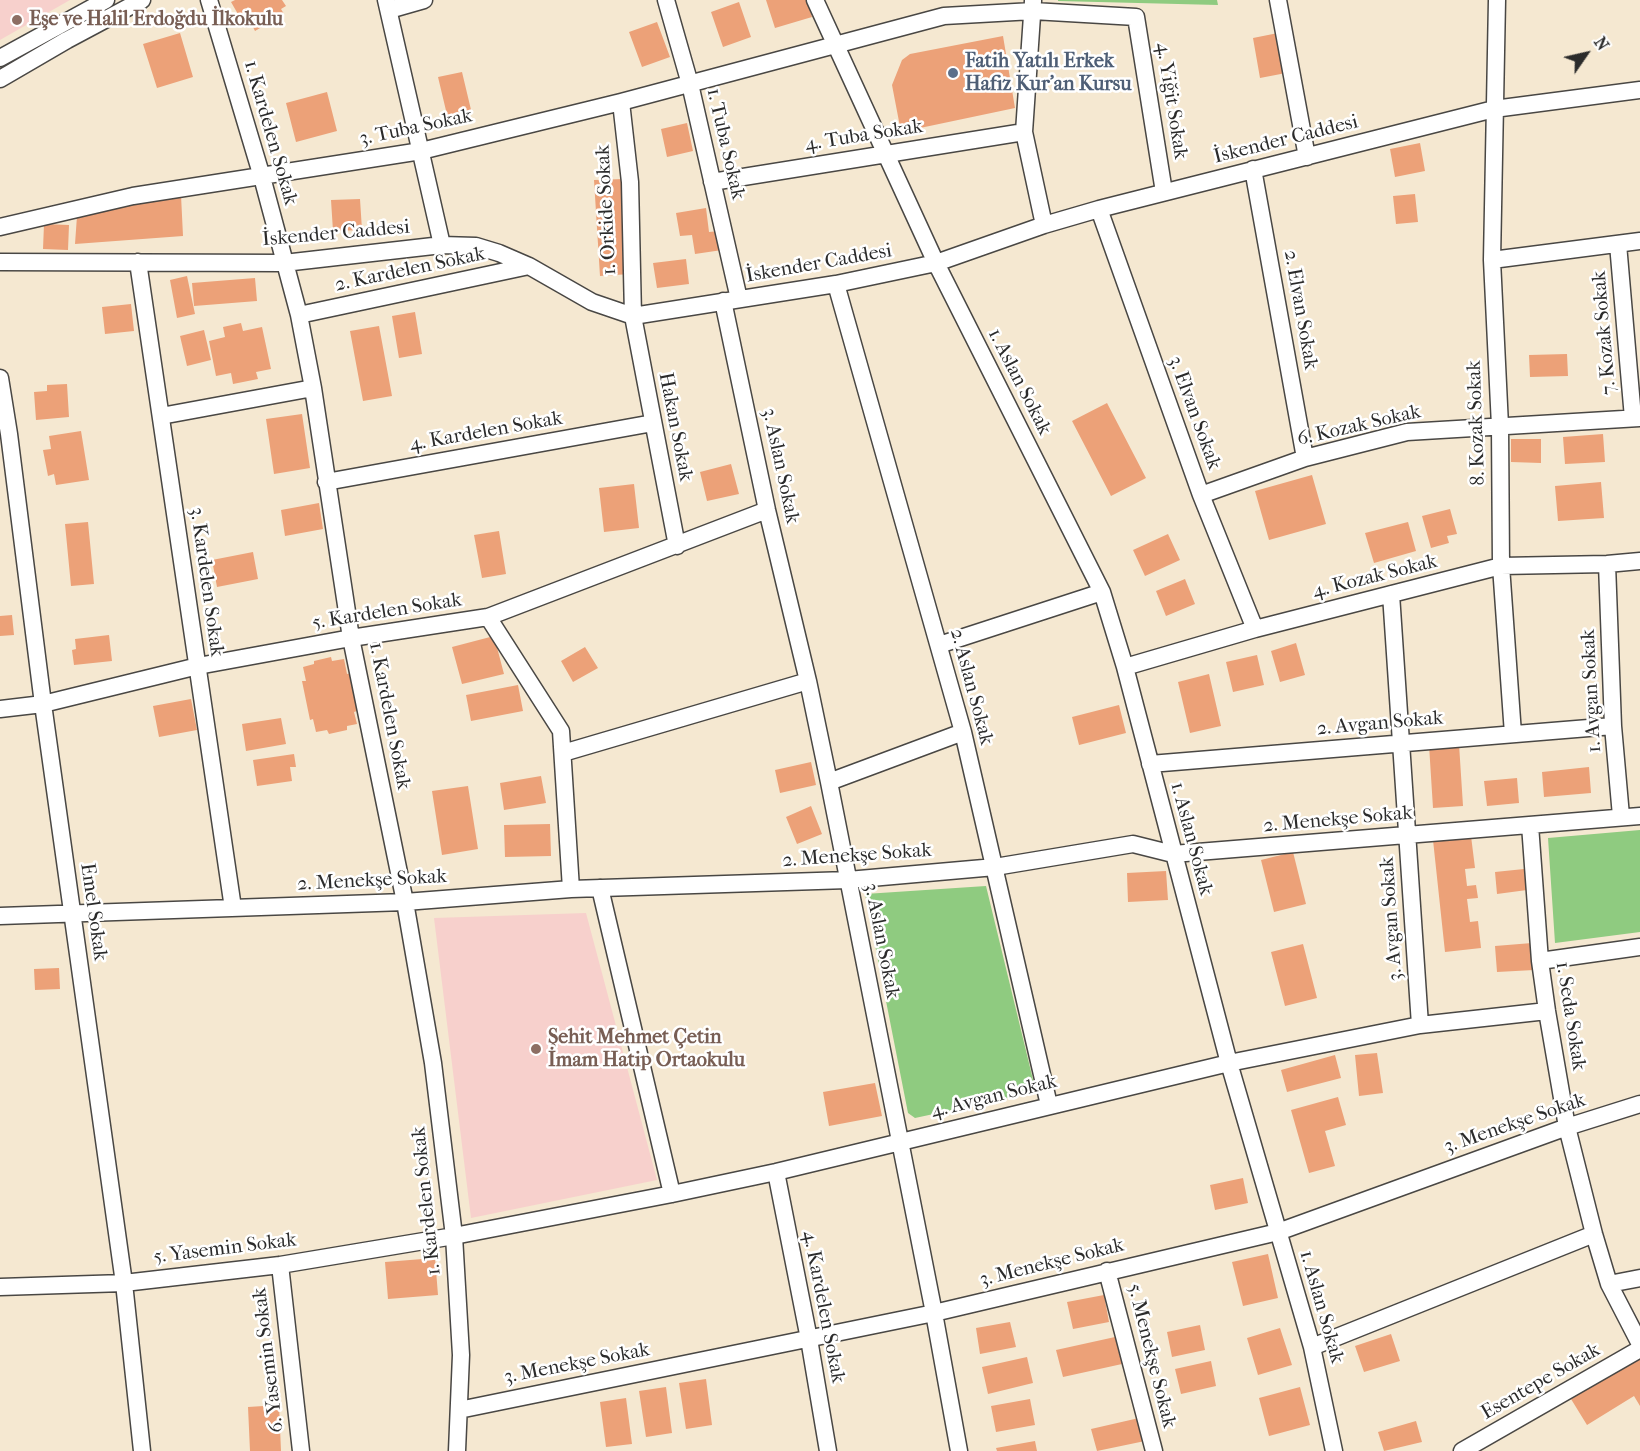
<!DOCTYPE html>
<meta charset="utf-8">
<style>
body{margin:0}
#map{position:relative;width:1640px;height:1451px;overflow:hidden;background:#f5e8d1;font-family:"IM FELL French Canon",serif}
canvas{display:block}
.north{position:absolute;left:1556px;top:24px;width:60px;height:60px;-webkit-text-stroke:4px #fff;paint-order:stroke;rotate:56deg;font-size:16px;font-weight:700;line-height:24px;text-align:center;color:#2b2b2b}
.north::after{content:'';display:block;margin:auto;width:21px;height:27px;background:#2b2b2b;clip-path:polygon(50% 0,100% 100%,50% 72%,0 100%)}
</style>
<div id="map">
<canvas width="1640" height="1451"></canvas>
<div class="north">N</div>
</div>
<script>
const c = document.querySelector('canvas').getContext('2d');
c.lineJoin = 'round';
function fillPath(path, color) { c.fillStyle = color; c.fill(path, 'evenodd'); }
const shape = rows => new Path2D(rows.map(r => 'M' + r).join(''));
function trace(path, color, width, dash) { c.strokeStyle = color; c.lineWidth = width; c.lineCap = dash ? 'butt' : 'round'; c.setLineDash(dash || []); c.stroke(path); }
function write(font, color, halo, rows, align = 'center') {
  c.font = font + ' "IM FELL French Canon",serif'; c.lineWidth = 5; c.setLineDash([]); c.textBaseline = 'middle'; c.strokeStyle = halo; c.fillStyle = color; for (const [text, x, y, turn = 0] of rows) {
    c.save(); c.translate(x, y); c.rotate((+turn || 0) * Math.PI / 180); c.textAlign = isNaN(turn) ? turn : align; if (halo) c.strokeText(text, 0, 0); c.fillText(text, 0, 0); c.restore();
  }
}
fillPath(shape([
 [0,0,70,0,0,40],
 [586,913,657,1180,471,1218,434,918]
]), '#f7d0cc');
fillPath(shape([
 [1058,0,1217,0,1218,5,1058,1],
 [1640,830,1640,932,1555,943,1548,838],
 [986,886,1036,1092,915,1118,908,1113,865,894]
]), '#8fcb80');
fillPath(shape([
 [235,0,282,0,286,6,281,9,284,14,255,31,252,25,246,28,231,2],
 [766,0,807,0,812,17,775,28],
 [739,2,751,37,723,47,711,12],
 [657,22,670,57,642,67,629,32],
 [180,33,193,77,157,88,143,44],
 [1278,33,1286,73,1260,78,1253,38],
 [1003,36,1015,108,901,132,892,85,902,60,910,54],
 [462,72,472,114,448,119,438,77],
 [327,92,337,131,296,142,286,103],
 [687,123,693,151,667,157,661,129],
 [1420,143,1425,171,1395,177,1390,149],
 [624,179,630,274,600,276,594,180],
 [1415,194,1418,222,1396,224,1393,196],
 [181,195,183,236,75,244,77,216],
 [360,199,362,230,333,231,331,200],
 [706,208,709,232,719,231,722,250,695,254,692,235,680,236,676,213],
 [44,224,69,225,68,250,43,249],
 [686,259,689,284,657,288,653,263],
 [187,276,195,314,177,318,170,280],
 [255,278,257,301,194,306,192,283],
 [131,304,134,331,105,334,102,307],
 [415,312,422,354,399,358,392,316],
 [241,323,243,331,262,327,271,369,256,372,258,379,233,384,231,373,216,376,209,341,225,337,223,327],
 [379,326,392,396,363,401,350,331],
 [204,330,211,360,187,366,180,336],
 [1567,354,1568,376,1530,377,1529,355],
 [67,384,69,417,36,420,34,392,47,391,47,385],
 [1107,403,1146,478,1111,496,1072,421],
 [302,414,310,468,274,474,266,419],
 [81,431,89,480,56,485,54,474,48,476,43,450,51,449,49,436],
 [1603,434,1605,462,1565,464,1563,437],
 [1511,439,1541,439,1541,463,1511,462],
 [731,464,739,494,707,501,700,472],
 [1312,475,1326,524,1269,540,1255,491],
 [1601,482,1604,518,1558,521,1555,486],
 [634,484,639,528,604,532,599,488],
 [319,503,323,529,285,536,281,510],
 [1450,509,1457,534,1447,536,1449,543,1431,548,1422,516],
 [88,522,94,584,71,586,65,524],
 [1408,522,1416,551,1374,563,1365,533],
 [499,531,506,574,482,578,474,535],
 [1168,534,1180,560,1145,576,1133,550],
 [253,552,258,579,217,587,212,560],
 [1185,579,1195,604,1166,616,1156,591],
 [12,615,14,635,0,636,0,616],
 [109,635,112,661,74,665,72,650,76,649,75,639],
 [494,636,504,674,462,684,452,647],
 [1296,643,1305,675,1280,682,1271,651],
 [585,647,598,668,573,682,561,661],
 [1257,655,1264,685,1233,692,1226,662],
 [331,657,332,661,344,659,347,674,352,673,360,710,354,712,357,724,347,726,347,730,329,734,327,730,316,732,313,719,310,720,302,681,306,681,303,667,314,664,314,661],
 [1209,674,1221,726,1190,733,1178,682],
 [518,685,523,711,471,721,466,695],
 [191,699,197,730,159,737,153,706],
 [1119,705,1126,733,1079,745,1072,717],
 [281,718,286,744,246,751,242,724],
 [1459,744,1463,806,1433,808,1429,745],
 [294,754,296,767,290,767,292,781,257,786,253,760],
 [811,762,816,785,780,793,775,770],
 [1589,767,1591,793,1544,797,1542,772],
 [541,776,546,803,504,810,500,783],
 [1517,778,1519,803,1487,806,1484,781],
 [468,786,478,849,442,855,432,791],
 [811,806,822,834,797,844,786,817],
 [550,824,551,856,505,857,504,825],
 [1471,836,1475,868,1465,869,1467,886,1476,885,1478,898,1467,899,1470,922,1478,921,1481,948,1445,952,1433,840],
 [1293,852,1306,904,1274,912,1261,860],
 [1524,869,1527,890,1497,894,1495,872],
 [1166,871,1168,900,1128,902,1127,873],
 [1532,943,1534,970,1497,972,1495,946],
 [1303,944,1317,998,1285,1006,1271,952],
 [59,968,60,989,35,990,34,969],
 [1377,1053,1383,1093,1359,1096,1355,1055],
 [1335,1055,1341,1078,1287,1092,1281,1070],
 [875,1083,882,1116,829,1126,823,1092],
 [1338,1097,1346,1125,1325,1131,1335,1166,1309,1173,1291,1110],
 [1243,1178,1248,1203,1215,1210,1210,1185],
 [1268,1254,1278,1298,1243,1306,1232,1262],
 [435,1258,438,1295,388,1299,385,1262],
 [1104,1295,1109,1322,1073,1329,1067,1302],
 [1010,1322,1016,1347,980,1354,976,1328],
 [1200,1325,1205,1350,1172,1357,1167,1332],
 [1280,1328,1292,1365,1258,1375,1247,1338],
 [1391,1334,1400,1361,1364,1372,1355,1346],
 [1115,1337,1122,1364,1063,1377,1056,1350],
 [1640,1356,1640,1406,1634,1396,1587,1425,1571,1399],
 [1027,1357,1033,1383,988,1394,982,1367],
 [1211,1361,1216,1386,1181,1394,1175,1369],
 [706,1379,712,1425,686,1429,679,1383],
 [666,1387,672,1433,646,1437,639,1391],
 [1300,1387,1310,1425,1269,1436,1259,1398],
 [626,1398,632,1444,606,1447,600,1402],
 [1030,1399,1035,1425,996,1432,991,1406],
 [279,1405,281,1451,250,1451,248,1407],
 [1139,1418,1145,1441,1097,1451,1091,1429],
 [1416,1421,1422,1442,1384,1451,1378,1432],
 [1035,1441,1037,1451,997,1451,996,1448]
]), '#eca178');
const minor = shape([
 [209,0,262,177,299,315,313,388,351,638,405,902,433,1063,454,1236,461,1355,457,1451],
 [386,0,442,245],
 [666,0,690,84,739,299],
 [815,0,936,263,1102,592,1125,667,1229,1063,1312,1347,1334,1451],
 [1278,0,1307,157],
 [1497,0,1492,260,1500,426,1501,566,1513,734],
 [1033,1,1024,132,1044,225],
 [389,10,424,0],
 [0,58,106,0],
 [0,79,67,40,142,0],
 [621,102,630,182,633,316,677,546],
 [1253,169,1305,458],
 [712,182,1024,132],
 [1099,209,1201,495,1255,629],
 [0,227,133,196,421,151,621,102,944,16,1033,11,1136,17,1164,192],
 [1618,244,1633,418],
 [1492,260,1640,241],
 [0,262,284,263,442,245,476,246,499,253,529,266,592,302,633,316,836,284,936,263,1044,225,1099,209,1494,109,1640,90],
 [138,262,233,908],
 [836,284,963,732,1049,1105],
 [723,301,767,510,808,681,829,782,934,1313,959,1451],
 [299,315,529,266],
 [0,378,9,434,43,704,124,1283,142,1451],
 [161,416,313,388],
 [326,482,653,423],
 [1201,495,1305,458,1407,432,1640,418],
 [1607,564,1613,726,1621,816],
 [1391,594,1420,1025],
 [488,617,561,731,571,889],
 [939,645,1102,592],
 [1125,667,1255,629,1501,566,1607,564,1640,561],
 [0,709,43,704,198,666,351,638,488,617,767,510],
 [563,753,808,681],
 [1150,764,1613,726],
 [829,782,963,732],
 [1530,825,1540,961,1547,1011,1567,1127,1594,1234,1609,1284,1640,1344],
 [600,888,672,1194],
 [0,916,405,902,571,889,848,880,995,867,1133,844,1173,854,1640,816],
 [1540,961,1640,947],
 [776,1172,809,1339,828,1451],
 [280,1265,301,1451],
 [1107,1271,1154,1451],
 [1609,1284,1640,1278],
 [0,1287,124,1283,280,1265,454,1236,672,1194,776,1172,1229,1063,1420,1025,1547,1011],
 [1312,1347,1594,1234],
 [459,1410,934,1313,1278,1232,1567,1127,1640,1104],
 [1462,1451,1640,1349]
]);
trace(minor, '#494744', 19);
trace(minor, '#fff', 16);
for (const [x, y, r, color] of [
 [17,20,6,"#8d6e63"],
 [953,73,6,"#5c6f8a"],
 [536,1049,6,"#8d6e63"]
]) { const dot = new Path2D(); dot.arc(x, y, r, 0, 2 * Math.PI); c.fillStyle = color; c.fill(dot); trace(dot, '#fff', 2); }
write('bold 20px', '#785e54', '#fff', [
 ["Eşe ve Halil Erdoğdu İlkokulu",29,20],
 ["Şehit Mehmet Çetin",548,1038],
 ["İmam Hatip Ortaokulu",548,1061]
], 'left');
write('bold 20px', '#4e5e75', '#fff', [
 ["Fatih Yatılı Erkek",965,62],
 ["Hafız Kur'an Kursu",965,85]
], 'left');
write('20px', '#2b2b2b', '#fff', [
 ["4. Yiğit Sokak",1171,101,81],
 ["3. Tuba Sokak",416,128,-12],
 ["1. Kardelen Sokak",270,133,74],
 ["4. Tuba Sokak",864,136,-9],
 ["İskender Caddesi",1286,140,-14],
 ["1. Tuba Sokak",725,144,77],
 ["1. Orkide Sokak",607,210,-93],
 ["İskender Caddesi",336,234,-5],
 ["İskender Caddesi",819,264,-10],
 ["2. Kardelen Sokak",410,270,-12],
 ["2. Elvan Sokak",1300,310,80],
 ["7. Kozak Sokak",1605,333,-95],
 ["1. Aslan Sokak",1019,382,63],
 ["3. Elvan Sokak",1194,413,70],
 ["8. Kozak Sokak",1477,423,-92],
 ["6. Kozak Sokak",1359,426,-13],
 ["Hakan Sokak",675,427,79],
 ["4. Kardelen Sokak",486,432,-10],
 ["3. Aslan Sokak",780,466,78],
 ["4. Kozak Sokak",1375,577,-14],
 ["3. Kardelen Sokak",206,582,82],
 ["5. Kardelen Sokak",387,612,-9],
 ["2. Aslan Sokak",971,687,75],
 ["1. Avgan Sokak",1592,691,-93],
 ["1. Kardelen Sokak",389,716,79],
 ["2. Avgan Sokak",1380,724,-5],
 ["2. Menekşe Sokak",1338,820,-5],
 ["1. Aslan Sokak",1191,839,75],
 ["2. Menekşe Sokak",857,856,-4],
 ["2. Menekşe Sokak",372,881,-3],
 ["Emel Sokak",93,912,82],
 ["3. Avgan Sokak",1392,919,-94],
 ["3. Aslan Sokak",881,941,79],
 ["1. Seda Sokak",1570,1016,81],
 ["4. Avgan Sokak",994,1097,-14],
 ["3. Menekşe Sokak",1515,1124,-19],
 ["1. Kardelen Sokak",427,1201,-96],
 ["5. Yasemin Sokak",225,1249,-7],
 ["3. Menekşe Sokak",1052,1263,-14],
 ["4. Kardelen Sokak",823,1307,79],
 ["1. Aslan Sokak",1321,1307,74],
 ["5. Menekşe Sokak",1151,1356,76],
 ["6. Yasemin Sokak",269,1360,-97],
 ["3. Menekşe Sokak",577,1364,-11],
 ["Esentepe Sokak",1541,1382,-30]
]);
</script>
